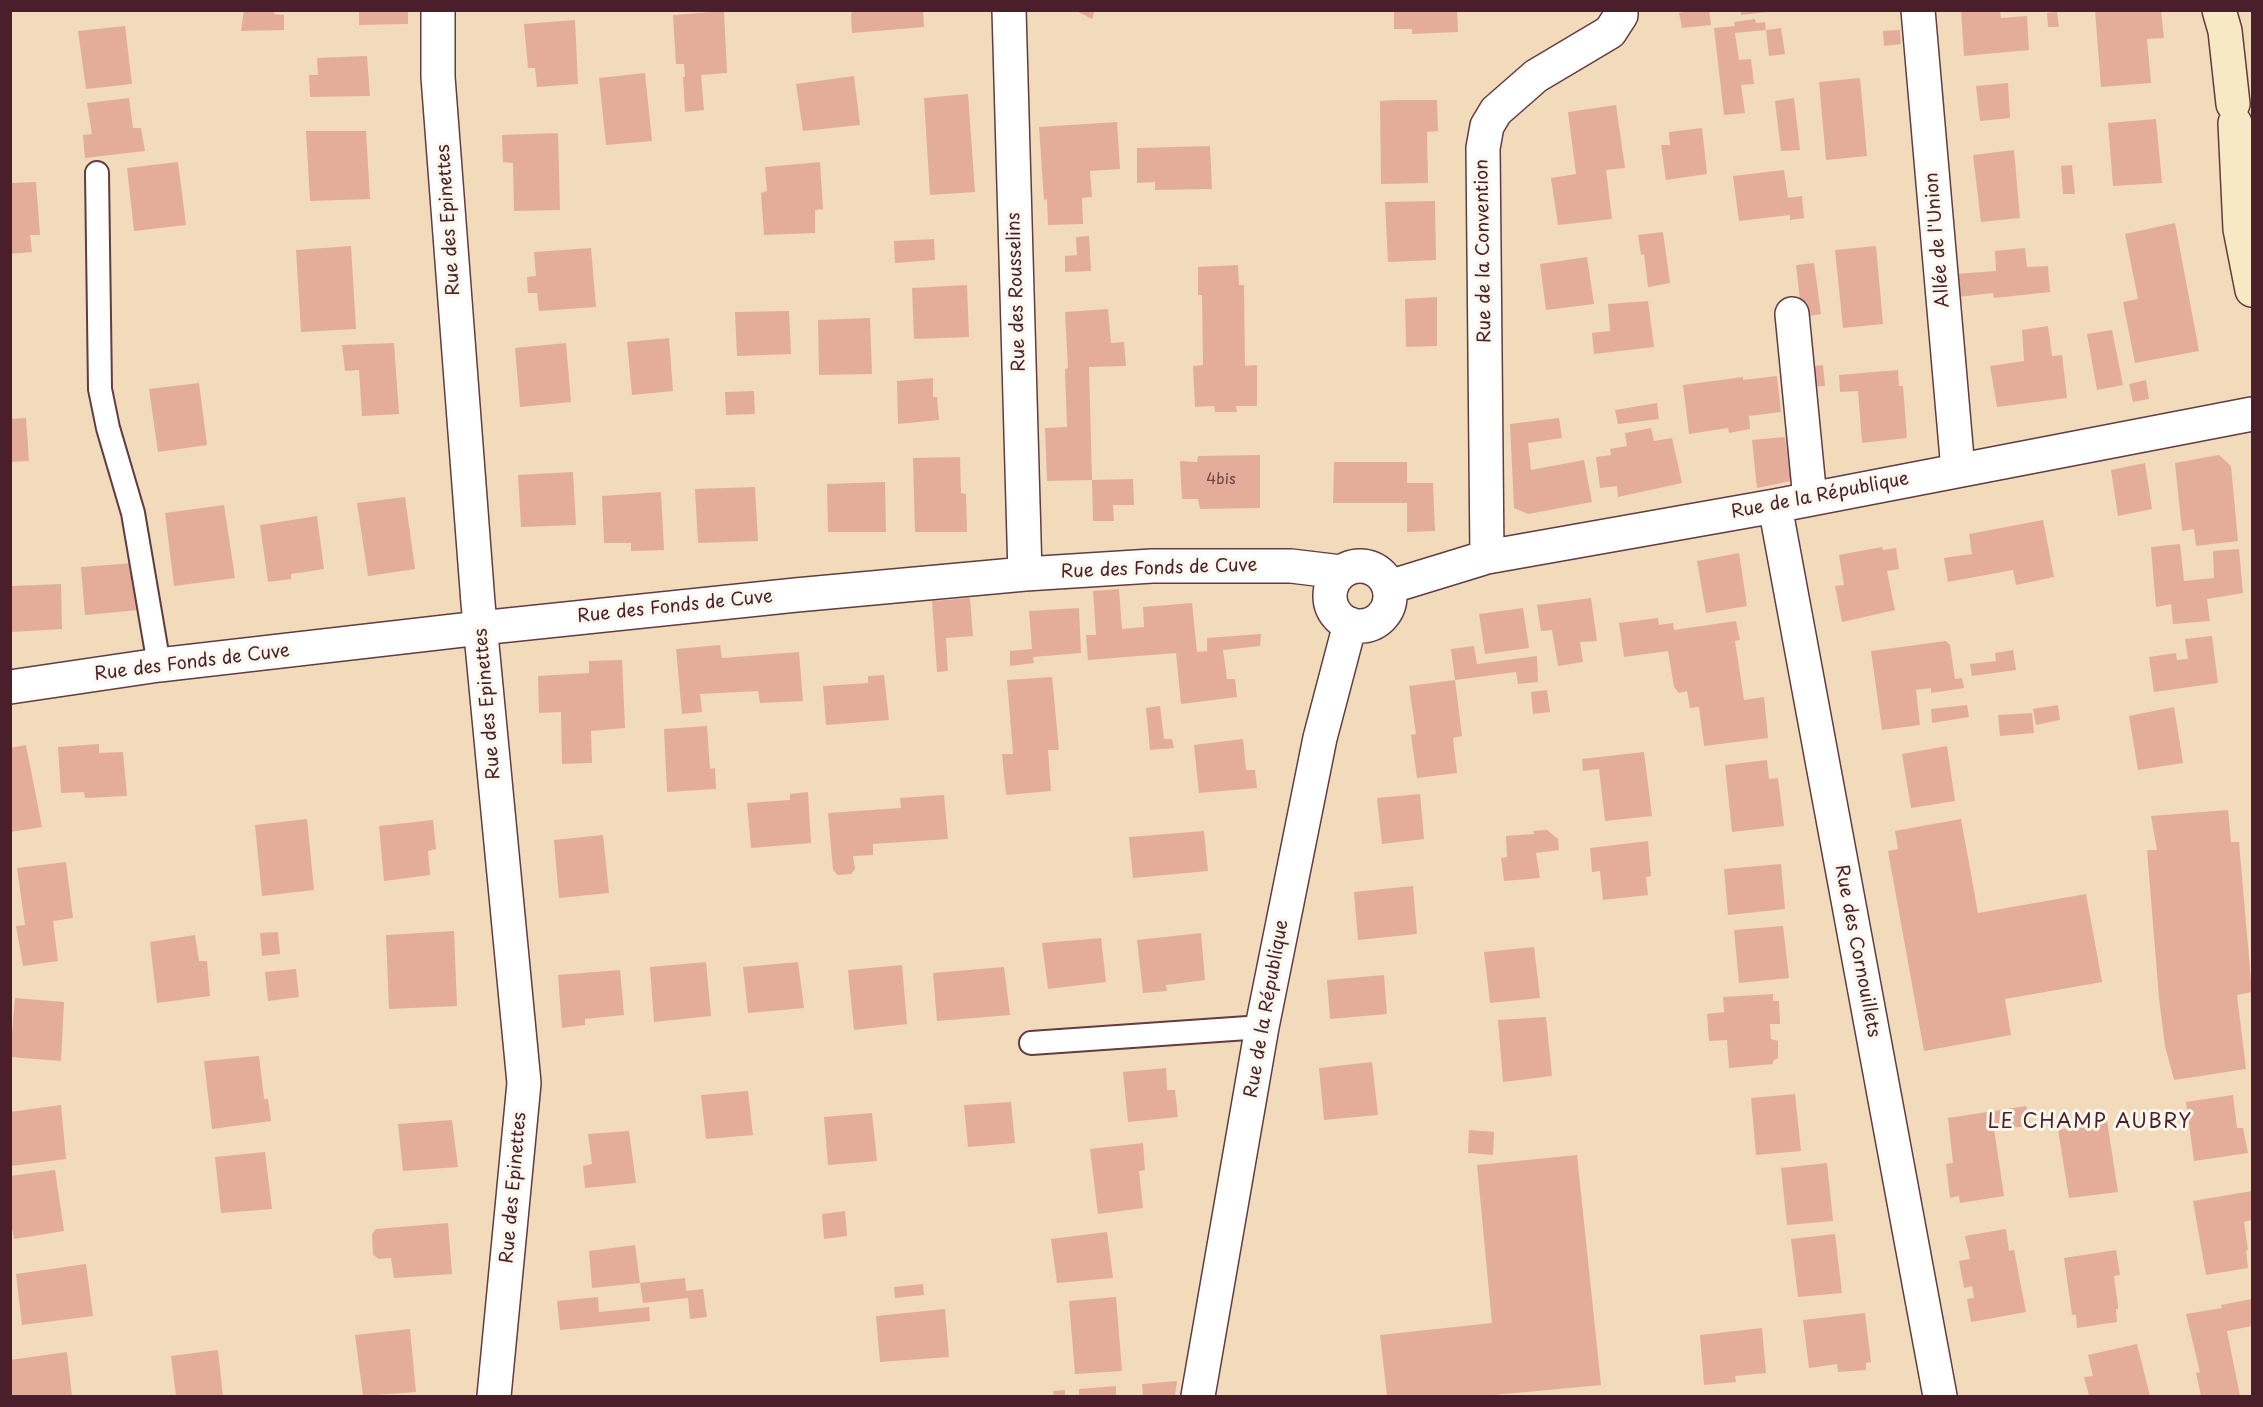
<!DOCTYPE html>
<meta charset="utf-8">
<style>
body{margin:0}
#map{position:relative;width:2263px;height:1407px;overflow:hidden;background:#f1dbbb;font-family:"Playpen Sans",sans-serif}
canvas{display:block}
.frame{position:absolute;inset:0;border:12px solid #4a1f2b;pointer-events:none}
</style>
<div id="map">
<canvas width="2263" height="1407"></canvas>
<div class="frame"></div>
</div>
<script>
const c = document.querySelector('canvas').getContext('2d');
c.lineJoin = 'round';
function fillPath(path, color) { c.fillStyle = color; c.fill(path, 'evenodd'); }
const shape = rows => new Path2D(rows.map(r => 'M' + r).join(''));
function trace(path, color, width, dash) { c.strokeStyle = color; c.lineWidth = width; c.lineCap = dash ? 'butt' : 'round'; c.setLineDash(dash || []); c.stroke(path); }
function write(font, color, halo, rows, align = 'center') {
  c.font = font + ' "Playpen Sans",sans-serif'; c.lineWidth = 6; c.setLineDash([]); c.textBaseline = 'middle'; c.strokeStyle = halo; c.fillStyle = color; for (const [text, x, y, turn = 0] of rows) {
    c.save(); c.translate(x, y); c.rotate((+turn || 0) * Math.PI / 180); c.textAlign = isNaN(turn) ? turn : align; if (halo) c.strokeText(text, 0, 0); c.fillText(text, 0, 0); c.restore();
  }
}
fillPath(shape([
 [244,10,275,10,274,14,284,15,284,30,241,31],
 [359,10,408,10,408,24,359,25],
 [854,10,923,10,924,27,852,33,851,14],
 [1074,10,1095,10,1092,19],
 [1394,10,1457,10,1458,32,1412,34,1412,29,1394,29],
 [1694,10,1709,10,1711,25,1682,28,1679,13],
 [1741,10,1767,10,1767,12,1741,15],
 [1961,10,2000,10,2001,18,2027,16,2029,50,1964,56],
 [2095,10,2161,10,2164,38,2147,39,2151,83,2101,87],
 [724,11,727,73,701,75,704,110,685,112,683,77,685,77,684,64,676,64,673,15],
 [2057,12,2059,27,2048,27,2047,13],
 [1755,19,1756,23,1765,22,1766,30,1735,33,1739,60,1751,59,1754,84,1741,85,1745,113,1724,115,1714,28,1735,26,1734,22],
 [575,20,578,84,537,87,535,68,528,68,524,24],
 [125,26,132,84,86,89,78,31],
 [1781,28,1785,54,1769,56,1766,30],
 [1900,30,1901,44,1884,46,1883,31],
 [367,56,370,96,310,97,309,75,318,75,317,58],
 [645,73,652,141,606,145,599,78],
 [854,76,860,125,803,131,796,84],
 [1860,78,1867,156,1826,160,1819,82],
 [2008,83,2010,118,1980,121,1976,86],
 [968,94,975,192,930,195,924,98],
 [129,98,133,128,141,128,145,151,85,158,83,135,92,134,87,103],
 [1794,98,1800,150,1781,151,1775,101],
 [1397,100,1437,100,1438,131,1427,132,1428,183,1381,184,1380,101],
 [1616,105,1625,168,1606,170,1612,219,1558,225,1551,178,1576,174,1568,112],
 [2156,119,2162,183,2113,186,2108,123],
 [1117,122,1120,169,1090,171,1092,197,1082,198,1083,224,1048,225,1047,199,1044,200,1039,127],
 [1702,128,1707,174,1666,180,1661,145,1670,145,1669,132],
 [306,131,366,131,370,199,310,201],
 [558,133,560,210,514,211,513,163,503,162,502,135],
 [1210,146,1212,189,1155,190,1155,182,1137,183,1137,148],
 [2014,150,2020,218,1981,222,1973,155],
 [178,162,186,225,134,231,127,168],
 [820,162,823,209,815,210,815,233,764,235,761,193,767,191,765,167],
 [2072,165,2075,194,2063,194,2061,166],
 [1784,170,1788,198,1802,196,1804,218,1790,220,1790,215,1739,221,1733,176],
 [36,182,40,235,30,235,32,252,10,254,10,183],
 [1435,201,1436,260,1388,262,1385,202],
 [2175,223,2199,351,2135,363,2123,302,2138,299,2125,234],
 [1663,232,1670,283,1648,287,1644,254,1641,255,1638,235],
 [1089,236,1091,271,1065,272,1065,256,1077,255,1076,237],
 [934,239,935,260,895,263,894,241],
 [351,246,356,329,301,332,296,250],
 [1876,246,1883,324,1843,328,1835,250],
 [591,248,596,307,539,311,537,293,528,293,527,277,536,276,534,252],
 [2025,248,2027,267,2048,266,2050,292,1994,298,1993,293,1958,297,1956,274,1996,271,1995,251],
 [1587,257,1594,304,1546,310,1540,264],
 [1814,263,1821,314,1802,317,1796,265],
 [1238,265,1239,285,1244,285,1245,366,1257,365,1257,406,1236,406,1237,412,1215,412,1214,406,1195,407,1193,366,1203,365,1202,295,1198,295,1198,267],
 [967,285,969,337,914,339,912,288],
 [1437,297,1437,346,1406,347,1405,299],
 [1648,301,1654,347,1594,354,1592,333,1610,331,1608,304],
 [1108,309,1111,343,1124,342,1126,366,1089,367,1092,480,1133,479,1134,505,1113,505,1114,521,1093,521,1092,480,1047,481,1045,428,1067,427,1065,369,1068,368,1065,312],
 [789,311,791,354,737,356,735,312],
 [870,318,872,374,819,375,818,320],
 [2048,326,2052,356,2062,355,2067,398,1997,407,1990,366,2024,361,2022,330],
 [2112,330,2123,385,2097,390,2087,334],
 [669,338,673,391,632,395,627,342],
 [394,343,399,414,362,416,359,370,345,371,342,345],
 [566,343,571,402,520,407,515,348],
 [1823,365,1825,386,1810,387,1808,367],
 [1898,370,1899,386,1903,386,1907,438,1862,443,1858,391,1840,392,1839,375],
 [1777,376,1781,412,1749,416,1750,429,1729,433,1728,428,1689,434,1683,385,1743,377,1743,380],
 [933,378,933,397,937,397,939,420,898,424,897,381],
 [2146,380,2149,399,2133,402,2129,384],
 [199,383,207,445,158,452,149,389],
 [754,391,755,414,726,415,725,392],
 [1657,403,1659,419,1618,424,1615,410],
 [26,418,29,461,10,462,10,419],
 [1559,418,1562,438,1528,443,1531,470,1584,460,1592,502,1528,514,1514,508,1510,424],
 [1651,428,1654,441,1672,438,1682,483,1618,497,1617,486,1600,488,1596,457,1611,455,1610,449,1627,446,1625,433],
 [1785,437,1791,481,1757,488,1752,440],
 [1260,455,1260,508,1200,509,1198,499,1182,499,1180,461,1197,462,1198,456],
 [2219,455,2231,466,2238,541,2196,546,2194,529,2182,531,2175,463],
 [960,457,961,493,966,494,967,532,915,532,913,458],
 [1334,462,1407,462,1407,483,1433,483,1435,531,1407,532,1407,503,1333,503],
 [2145,463,2152,509,2118,516,2111,470],
 [573,472,576,525,521,527,518,475],
 [885,482,886,532,828,532,827,484],
 [755,487,758,541,698,543,695,489],
 [661,492,664,550,631,551,631,543,604,543,602,496],
 [405,497,415,569,368,576,357,503],
 [224,505,235,578,174,586,165,513],
 [317,516,324,569,291,574,291,579,268,582,260,525],
 [2043,520,2054,577,2016,585,2013,570,1948,582,1944,558,1972,554,1969,534],
 [2180,544,2184,581,2214,578,2213,551,2239,549,2243,593,2207,599,2210,621,2173,624,2171,604,2156,607,2151,547],
 [1882,547,1883,550,1896,548,1899,569,1887,571,1895,610,1842,622,1835,586,1844,585,1839,555],
 [1739,553,1747,606,1706,613,1697,561],
 [135,563,139,610,85,615,81,567],
 [61,584,62,629,12,632,12,586],
 [1119,589,1122,629,1144,627,1143,607,1192,603,1197,652,1207,651,1207,638,1261,634,1260,646,1223,650,1227,679,1235,679,1237,697,1181,704,1176,653,1088,660,1086,635,1096,635,1093,591],
 [970,598,973,636,946,638,948,671,937,672,932,601],
 [1591,598,1597,641,1580,642,1583,662,1558,666,1552,630,1541,631,1537,605],
 [1079,608,1081,653,1033,657,1034,663,1010,666,1010,651,1032,649,1029,611],
 [1523,608,1529,648,1485,654,1479,614],
 [1658,618,1659,625,1673,623,1674,630,1736,621,1740,640,1735,641,1744,700,1764,697,1768,738,1704,746,1699,707,1690,708,1687,691,1679,693,1674,687,1668,651,1624,657,1619,623],
 [2212,636,2218,683,2154,692,2149,657,2176,653,2177,660,2188,659,2185,639],
 [1946,641,1950,645,1955,679,1962,678,1964,688,1931,693,1931,688,1916,690,1920,725,1882,730,1871,651],
 [720,645,722,658,799,652,803,701,760,703,758,691,700,694,702,712,682,714,676,649],
 [1474,646,1477,664,1537,656,1538,682,1518,684,1516,672,1455,680,1462,736,1453,738,1457,773,1417,778,1411,735,1416,734,1409,686,1455,680,1451,649],
 [2013,650,2016,670,1972,676,1970,664,1996,661,1995,653],
 [622,660,625,728,591,731,592,763,562,764,561,712,539,713,538,676,589,673,589,661],
 [884,675,889,720,826,725,823,686,868,683,868,676],
 [1052,677,1059,750,1048,750,1051,791,1006,795,1002,754,1013,754,1007,680],
 [1547,690,1550,712,1533,714,1531,692],
 [1967,705,1969,717,1932,723,1931,709],
 [2058,705,2060,720,2036,725,2033,709],
 [1160,706,1164,739,1172,739,1174,748,1150,750,1146,708],
 [2174,707,2183,763,2138,770,2129,716],
 [2032,713,2034,733,2000,736,1998,715],
 [707,726,710,769,715,768,716,789,667,792,664,729],
 [1243,739,1246,770,1255,770,1257,788,1199,793,1194,745],
 [99,744,99,753,123,752,127,796,85,798,84,792,61,793,58,747],
 [26,745,42,827,10,832,10,748],
 [1947,746,1955,801,1911,808,1902,754],
 [1644,752,1652,816,1605,821,1599,769,1583,771,1582,759],
 [1767,760,1769,779,1778,778,1784,826,1732,832,1725,765],
 [808,792,811,843,751,848,747,803,790,800,790,794],
 [1420,794,1424,839,1382,844,1377,798],
 [944,795,948,839,873,844,873,855,853,856,855,869,851,874,838,875,833,870,828,813,901,808,900,798],
 [2228,810,2231,842,2239,842,2252,992,2237,995,2246,1069,2174,1080,2165,1046,2159,998,2147,850,2157,850,2151,816],
 [307,819,314,890,262,896,255,825],
 [1961,819,1978,913,2086,894,2102,982,2005,999,2011,1035,1924,1051,1888,851,1898,849,1895,831],
 [433,820,436,849,428,851,430,875,384,881,379,826],
 [1547,830,1558,839,1559,850,1536,853,1540,878,1504,881,1501,858,1507,857,1506,836,1534,834,1533,831],
 [1204,831,1208,871,1133,878,1129,837],
 [603,835,609,893,559,898,554,840],
 [1648,841,1651,876,1646,877,1648,895,1603,900,1600,871,1592,872,1590,848],
 [66,862,73,918,53,921,58,961,23,966,16,926,25,925,17,868],
 [1781,864,1785,909,1728,915,1724,869],
 [1413,886,1417,934,1358,940,1354,892],
 [1783,926,1789,978,1739,983,1734,930],
 [454,931,457,1006,389,1009,386,935],
 [278,932,280,954,262,956,260,933],
 [1201,933,1205,980,1166,985,1167,991,1143,993,1137,940],
 [195,935,199,961,207,961,210,996,157,1003,150,942],
 [1101,938,1106,982,1048,989,1042,943],
 [1534,947,1540,998,1490,1003,1484,952],
 [706,962,711,1016,654,1022,650,967],
 [798,962,804,1008,748,1013,743,967],
 [902,965,907,1024,854,1030,848,970],
 [1004,967,1010,1015,937,1021,933,973],
 [296,969,299,997,268,1001,265,972],
 [620,970,624,1015,585,1019,585,1025,562,1028,558,975],
 [1384,975,1387,1014,1330,1019,1327,980],
 [1773,994,1773,1001,1779,1001,1780,1024,1770,1024,1771,1039,1778,1041,1778,1058,1773,1061,1773,1064,1729,1068,1727,1040,1709,1041,1707,1014,1724,1012,1723,997],
 [15,998,64,1002,61,1061,10,1057],
 [1546,1017,1552,1076,1503,1082,1498,1020],
 [259,1056,264,1099,268,1099,271,1121,212,1129,204,1061],
 [1372,1062,1378,1115,1324,1120,1319,1068],
 [1166,1068,1167,1090,1175,1090,1178,1117,1128,1122,1123,1072],
 [748,1091,753,1135,706,1139,701,1095],
 [1795,1094,1801,1151,1756,1155,1751,1098],
 [2233,1095,2237,1128,2243,1128,2248,1153,2194,1161,2186,1102],
 [1011,1102,1015,1143,968,1147,964,1105],
 [61,1105,66,1159,12,1166,10,1112],
 [2026,1106,2031,1126,1994,1129,2004,1196,1960,1203,1959,1196,1950,1198,1946,1164,1953,1163,1948,1118],
 [872,1113,877,1161,828,1165,824,1117],
 [452,1120,458,1167,403,1171,398,1124],
 [2107,1121,2118,1192,2069,1198,2058,1130],
 [1469,1130,1494,1132,1493,1155,1468,1153],
 [629,1131,636,1183,585,1188,583,1166,592,1164,588,1134],
 [1143,1143,1145,1170,1139,1171,1143,1208,1098,1214,1090,1149],
 [265,1152,272,1209,221,1213,215,1157],
 [1577,1155,1601,1385,1484,1396,1387,1396,1380,1335,1492,1323,1477,1165],
 [1827,1163,1833,1221,1787,1225,1781,1168],
 [55,1170,64,1231,14,1239,10,1218,10,1176],
 [2252,1191,2252,1220,2244,1222,2248,1250,2246,1250,2248,1268,2206,1275,2193,1201],
 [845,1211,847,1236,824,1239,822,1214],
 [448,1223,452,1274,394,1278,391,1258,379,1259,373,1255,372,1234,376,1229],
 [2006,1229,2009,1251,2014,1250,2026,1312,1971,1322,1967,1299,1974,1298,1972,1286,1964,1288,1959,1261,1970,1259,1965,1236],
 [1107,1232,1113,1278,1057,1283,1051,1239],
 [1835,1234,1842,1293,1798,1297,1791,1239],
 [635,1245,640,1283,685,1278,686,1291,703,1289,707,1317,690,1319,688,1298,643,1303,640,1283,592,1288,589,1251],
 [2116,1250,2120,1275,2114,1276,2118,1306,2118,1309,2116,1309,2117,1322,2077,1328,2076,1315,2072,1315,2064,1258],
 [86,1264,93,1316,22,1325,16,1274],
 [923,1284,924,1295,895,1298,894,1287],
 [598,1297,599,1312,649,1307,650,1321,560,1330,557,1301],
 [1116,1297,1122,1371,1075,1374,1069,1301],
 [2252,1299,2252,1326,2227,1331,2240,1396,2201,1396,2196,1373,2200,1372,2186,1314,2222,1308,2221,1305],
 [945,1309,949,1357,880,1362,876,1316],
 [1865,1313,1871,1362,1866,1363,1866,1370,1838,1372,1837,1364,1809,1368,1803,1320],
 [1762,1328,1766,1373,1735,1376,1736,1382,1704,1385,1700,1335],
 [410,1329,416,1392,363,1396,355,1335],
 [2137,1344,2150,1396,2089,1396,2084,1377,2093,1376,2088,1355],
 [218,1350,223,1396,176,1396,171,1356],
 [67,1352,72,1396,10,1396,10,1360],
 [1177,1381,1175,1396,1143,1396,1142,1384],
 [1116,1386,1116,1396,1079,1396,1079,1389],
 [1065,1390,1065,1396,1054,1396,1053,1391]
]), '#e4ad9a');
const service = shape([
 [97,173,100,389,108,428,133,513,159,665],
 [1031,1043,1262,1027]
]);
const minor = shape([
 [438,10,438,77,478,603,524,1083,494,1396],
 [1009,10,1025,574],
 [1918,10,1958,470],
 [1792,314,1810,499],
 [1775,506,1940,1396],
 [1487,557,1483,148,1487,126,1496,111,1536,76,1610,32,1621,15,1621,10],
 '1330 596a30 30 0 1 1 60 0a30 30 0 1 1-60 0Z',
 [1389,587,1487,557,1775,506,2252,414],
 [10,687,159,665,480,628,796,595,1025,574,1152,566,1291,566,1341,572],
 [1198,1396,1262,1027,1320,738,1350,624]
]);
const secondary = shape([
 [2219,10,2225,31,2233,104],
 [2235,123,2240,229,2252,290]
]);
trace(service, '#633b41', 26);
trace(minor, '#633b41', 36);
trace(secondary, '#633b41', 36);
trace(service, '#fff', 22);
trace(minor, '#fff', 33);
trace(secondary, '#f6e9c3', 33);
write('15px', '#704247', null, [
 ["4bis",1221,480]
]);
write('18px', '#4a1f2b', '#fbf7ec', [
 ["Rue des Epinettes",449,220,-94],
 ["Allée de l'Union",1938,240,-95],
 ["Rue de la Convention",1484,251,-91],
 ["Rue des Rousselins",1017,292,-92],
 ["Rue de la République",1820,496,-11],
 ["Rue des Fonds de Cuve",1159,569,-2],
 ["Rue des Fonds de Cuve",675,607,-6],
 ["Rue des Fonds de Cuve",192,663,-7],
 ["Rue des Epinettes",488,704,-95],
 ["Rue des Cornouillets",1857,951,79],
 ["Rue de la République",1267,1009,-80],
 ["Rue des Epinettes",514,1188,-85]
]);
c.letterSpacing = '1.5px';
write('20px', '#4a1f2b', '#fbf7ec', [
 ["LE CHAMP AUBRY",2090,1122]
]);
c.letterSpacing = '0px';
</script>
